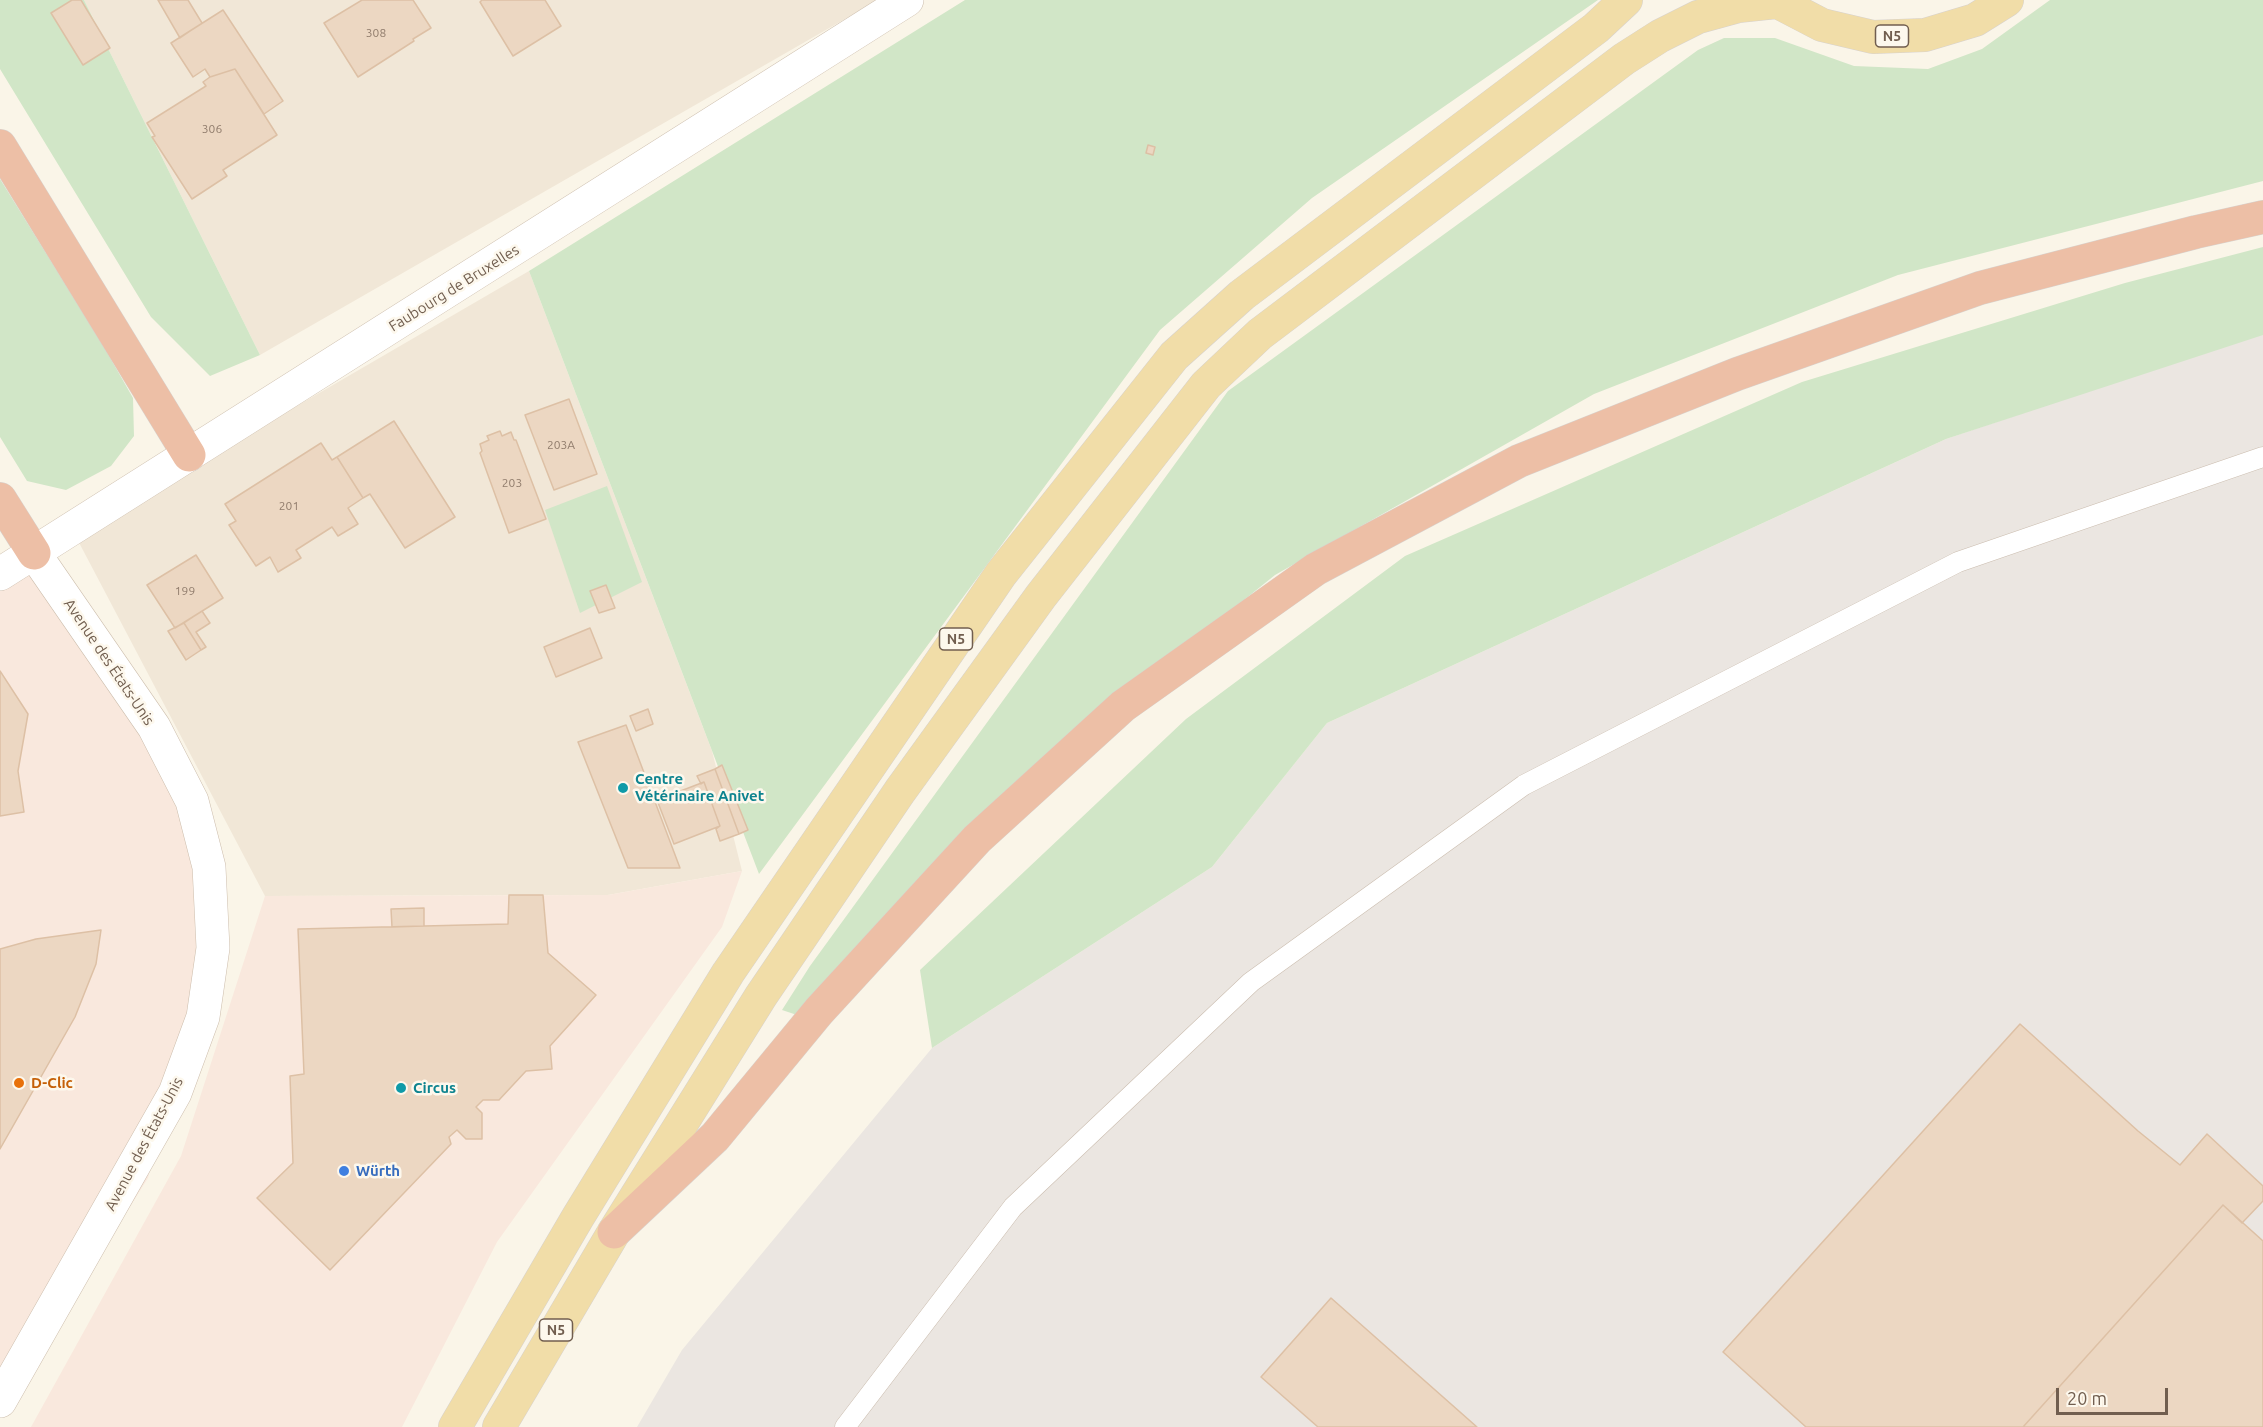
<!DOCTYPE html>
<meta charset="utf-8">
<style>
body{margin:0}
#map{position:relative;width:2263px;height:1427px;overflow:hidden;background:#faf5e8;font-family:Ubuntu,sans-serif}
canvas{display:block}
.scale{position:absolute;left:2056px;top:1388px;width:112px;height:27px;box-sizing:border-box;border:3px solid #715e4f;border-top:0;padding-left:8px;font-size:18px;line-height:21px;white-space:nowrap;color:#715e4f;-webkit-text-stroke:4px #fdf8ed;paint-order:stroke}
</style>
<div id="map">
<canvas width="2263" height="1427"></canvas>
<div class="scale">20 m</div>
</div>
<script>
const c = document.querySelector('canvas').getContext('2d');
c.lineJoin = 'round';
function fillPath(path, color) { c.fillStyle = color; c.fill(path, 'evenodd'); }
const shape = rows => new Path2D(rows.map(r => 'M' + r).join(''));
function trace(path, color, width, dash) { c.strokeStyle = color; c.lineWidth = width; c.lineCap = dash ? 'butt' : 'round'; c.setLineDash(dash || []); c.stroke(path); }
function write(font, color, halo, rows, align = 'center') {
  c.font = font + ' Ubuntu,sans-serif'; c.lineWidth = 5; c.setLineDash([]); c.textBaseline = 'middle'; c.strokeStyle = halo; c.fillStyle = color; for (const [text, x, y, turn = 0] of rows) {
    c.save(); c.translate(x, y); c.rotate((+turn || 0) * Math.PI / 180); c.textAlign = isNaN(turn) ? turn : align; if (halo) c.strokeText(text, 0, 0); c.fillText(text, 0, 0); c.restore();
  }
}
fillPath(shape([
 [84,0,878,0,260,355],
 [529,271,712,751,742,871,608,895,265,896,75,535]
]), '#f1e7d7');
fillPath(shape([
 [34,553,154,727,212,924,148,1178,0,1413,0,565],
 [742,871,722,927,497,1242,402,1427,31,1427,181,1156,265,896,608,895]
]), '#f9e8dd');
fillPath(shape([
 [2263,332,2263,1427,637,1427,682,1350,932,1048,1212,867,1327,723,1946,439]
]), '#ebe6e1');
fillPath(shape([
 [0,0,84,0,260,355,210,376,151,317,0,69],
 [965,0,1598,0,1312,198,1160,330,759,874,529,271],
 [2050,0,2263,0,2263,181,1898,275,1594,394,1275,575,1146,679,797,1015,782,1010,810,966,1228,391,1698,50,1724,38,1775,38,1854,66,1928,69,1982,49],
 [0,179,100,340,133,398,134,436,111,466,66,490,27,481,0,437],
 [2263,247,2263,335,1946,439,1327,723,1212,867,932,1048,920,970,1186,719,1405,556,1802,382,2125,283],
 [607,486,642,582,580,613,545,510]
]), '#d1e6c7');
const building = shape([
 [72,0,81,0,110,48,83,65,51,13,72,0],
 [158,0,188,0,202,23,180,38,158,0],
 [362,0,413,0,431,28,413,39,414,41,358,77,324,23,362,0],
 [482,0,545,0,561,26,513,56,480,2,482,0],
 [223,10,283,101,264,114,235,69,210,77,205,69,193,77,171,43,223,10],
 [235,69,277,135,223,170,227,176,192,199,152,137,155,136,147,123,206,86,203,82,210,77,235,69],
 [1148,145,1155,147,1153,155,1146,153,1148,145],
 [569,399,597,474,554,490,525,415,569,399],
 [394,421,455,517,405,548,370,494,363,498,337,457,394,421],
 [500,431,502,436,511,432,514,440,516,440,546,519,509,533,480,453,482,451,480,444,489,440,487,436,500,431],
 [321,443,332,460,337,457,363,498,348,508,358,524,338,536,332,527,296,550,301,558,278,572,270,557,256,566,229,525,236,521,225,504,321,443],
 [196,555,223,598,175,628,147,585,196,555],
 [606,585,615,608,599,613,590,591,606,585],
 [202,611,210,623,196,632,206,647,201,650,184,623,202,611],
 [184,623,201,650,186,660,168,631,184,623],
 [590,628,602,658,556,677,544,647,590,628],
 [0,671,28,714,18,771,24,812,0,816,0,671],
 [648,709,653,724,636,731,630,716,648,709],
 [626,725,680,868,628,868,578,742,626,725],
 [722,765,748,830,739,834,715,769,722,765],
 [715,769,739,834,720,841,716,829,720,826,704,782,701,784,697,776,715,769],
 [704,782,720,826,674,844,657,800,704,782],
 [509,895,543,895,548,953,596,995,550,1046,552,1069,526,1071,499,1100,483,1100,476,1107,482,1113,482,1139,466,1139,457,1130,449,1137,451,1144,330,1270,257,1198,293,1163,290,1076,304,1074,298,929,508,924,509,895],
 [424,908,424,926,392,927,391,909,424,908],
 [101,930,96,964,75,1017,0,1149,0,949,36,939,101,930],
 [2020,1024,2138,1131,2180,1165,2207,1134,2263,1186,2263,1201,2242,1223,2223,1205,2023,1427,1806,1427,1723,1352,2020,1024],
 [2223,1205,2263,1241,2263,1427,2023,1427,2223,1205],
 [1331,1298,1477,1427,1318,1427,1261,1377,1331,1298]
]);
fillPath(building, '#ecd7c2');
trace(building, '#ddc0a5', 1.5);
const lane = shape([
 [845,1427,1013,1207,1251,982,1524,785,1958,562,2263,457]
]);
const secondary = shape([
 [0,574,907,0],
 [0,1401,175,1093,203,1017,213,948,209,867,192,801,154,727,34,553]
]);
const primary = shape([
 [1774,0,1822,25,1873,37,1925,35,1975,20,2007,0],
 [455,1427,578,1217,728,973,1001,574,1174,356,1242,295,1596,28,1626,0],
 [499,1427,614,1232,761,996,900,791,1041,596,1206,385,1260,334,1624,59,1660,36,1698,17,1738,6,1776,2]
]);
const highway = shape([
 [0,146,189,455],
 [0,499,34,553],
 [614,1232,715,1137,819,1011,977,839,1123,706,1316,569,1519,461,1737,374,1980,288,2196,232,2263,217]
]);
trace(lane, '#cbbdaf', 21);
trace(secondary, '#cdbead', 34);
trace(primary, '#d7d2ce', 34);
trace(highway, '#d7d2ce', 34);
trace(lane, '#fff', 20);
trace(secondary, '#fff', 33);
trace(primary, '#f1dda8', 33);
trace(highway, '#edbfa6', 33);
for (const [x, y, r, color] of [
 [623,788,6,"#0f9aa8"],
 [19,1083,6,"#e8710a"],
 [401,1088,6,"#0f9aa8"],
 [344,1171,6,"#3f7fe0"]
]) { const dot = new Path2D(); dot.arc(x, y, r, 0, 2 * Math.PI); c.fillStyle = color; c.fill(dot); trace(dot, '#fdf8ed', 2); }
write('12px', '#907c6c', null, [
 ["308",376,33],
 ["306",212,129],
 ["203A",561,445],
 ["203",512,483],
 ["201",289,506],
 ["199",185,591]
]);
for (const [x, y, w] of [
 [1892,36,33],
 [956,639,33],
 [556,1330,33]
]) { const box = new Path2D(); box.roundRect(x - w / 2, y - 11, w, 22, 4.5); c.fillStyle = '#fdf8ed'; c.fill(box); trace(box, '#715e4f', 1.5); }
write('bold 14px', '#715e4f', null, [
 ["N5",1892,36],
 ["N5",956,639],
 ["N5",556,1330]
]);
write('15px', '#715e4f', '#fdf8ed', [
 ["Faubourg de Bruxelles",454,288,-32],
 ["Avenue des États-Unis",109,662,56],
 ["Avenue des États-Unis",144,1144,-62]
]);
write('bold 15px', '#0d838f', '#fdf8ed', [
 ["Centre",635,779],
 ["Vétérinaire Anivet",635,796],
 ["Circus",413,1088]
], 'left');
write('bold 15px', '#c56008', '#fdf8ed', [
 ["D-Clic",31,1083]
], 'left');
write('bold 15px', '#366cbe', '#fdf8ed', [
 ["Würth",356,1171]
], 'left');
</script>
